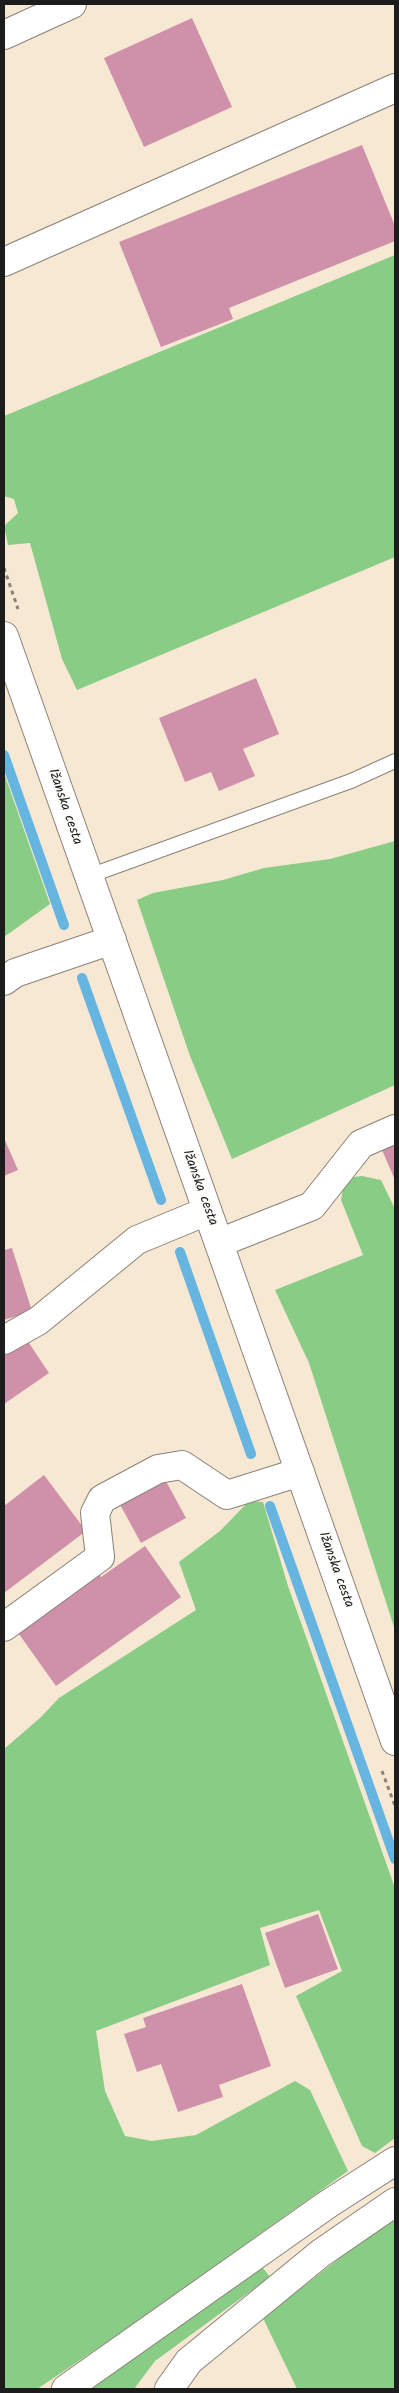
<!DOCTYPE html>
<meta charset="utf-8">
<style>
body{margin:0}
#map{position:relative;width:399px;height:2393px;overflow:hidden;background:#f7e8d4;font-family:Kalam,sans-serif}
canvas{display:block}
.frame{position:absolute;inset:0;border:5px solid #1c1c1c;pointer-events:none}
</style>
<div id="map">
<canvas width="399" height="2393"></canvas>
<div class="frame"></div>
</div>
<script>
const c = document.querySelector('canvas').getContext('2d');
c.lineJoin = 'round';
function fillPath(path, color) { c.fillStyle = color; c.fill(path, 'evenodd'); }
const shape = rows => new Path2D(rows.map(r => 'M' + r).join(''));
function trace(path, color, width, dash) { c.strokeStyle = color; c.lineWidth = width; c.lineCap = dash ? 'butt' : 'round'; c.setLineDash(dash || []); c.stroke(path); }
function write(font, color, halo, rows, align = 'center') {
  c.font = font + ' Kalam,sans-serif'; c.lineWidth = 4; c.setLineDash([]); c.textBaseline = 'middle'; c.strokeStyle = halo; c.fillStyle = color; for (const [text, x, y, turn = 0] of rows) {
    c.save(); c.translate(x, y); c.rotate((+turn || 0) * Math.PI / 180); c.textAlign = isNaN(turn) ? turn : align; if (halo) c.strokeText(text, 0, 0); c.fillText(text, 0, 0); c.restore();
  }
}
fillPath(shape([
 [395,255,395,557,77,690,62,659,30,543,8,545,4,526,18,513,14,499,4,496,4,416],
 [4,773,50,904,4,937],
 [395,841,395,1085,232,1159,190,1056,137,900,153,893,223,880,264,868,330,859],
 [362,1176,381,1180,395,1209,395,1630,309,1363,275,1290,363,1255,341,1200,345,1178],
 [249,1501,263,1502,288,1586,395,1888,395,2138,375,2153,362,2146,296,1996,342,1971,319,1910,260,1928,270,1965,96,2031,105,2091,125,2136,152,2141,196,2135,295,2081,310,2090,348,2171,125,2330,37,2389,4,2389,4,1749,40,1718,59,1698,196,1610,179,1562,220,1531],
 [395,2219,395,2389,297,2389,263,2318,350,2250],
 [259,2263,270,2277,155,2361,134,2389,76,2389]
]), '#88cc85');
trace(shape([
 [4,755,64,925],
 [82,978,161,1200],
 [180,1252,251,1454],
 [270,1506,395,1859]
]), '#65b5e0', 10);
fillPath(shape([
 [192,18,232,107,144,147,104,58],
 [362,145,395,226,395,241,229,308,233,319,161,347,119,242],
 [256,678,279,734,243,749,255,776,219,791,211,772,185,782,159,718],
 [4,1138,18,1170,4,1176],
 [395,1144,395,1180,382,1150],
 [12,1248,32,1311,4,1320,4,1250],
 [27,1340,49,1373,4,1404,4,1356],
 [162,1474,186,1518,141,1543,117,1499],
 [44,1475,86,1531,4,1593,4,1506],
 [145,1546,181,1597,56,1686,14,1627,95,1569,101,1577],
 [318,1914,338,1969,285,1988,265,1933],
 [242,1984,271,2066,219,2085,223,2097,178,2112,161,2064,137,2072,124,2034,146,2027,143,2018]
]), '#ce91a9');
const service = shape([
 [89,876,351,781,395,761]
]);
const minor = shape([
 [4,35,72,4],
 [4,262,395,88],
 [4,981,15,973,112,940],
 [219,1243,312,1206,361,1144,395,1129],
 [4,1340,38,1321,137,1240,207,1211],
 [4,1627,100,1557,95,1513,102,1499,158,1469,182,1465,227,1495,300,1472],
 [66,2389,328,2204,395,2161],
 [169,2389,189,2361,321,2253,395,2202]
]);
const tertiary = shape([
 [4,636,395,1741]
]);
trace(service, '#8a8278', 16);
trace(minor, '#8a8278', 30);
trace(tertiary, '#8a8278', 30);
trace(shape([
 [4,568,18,609],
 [382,1771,395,1806]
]), '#8a8278', 3, [4, 4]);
trace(service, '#fff', 14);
trace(minor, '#fff', 28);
trace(tertiary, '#fff', 28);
write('14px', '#1c1c1c', '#fdfcf7', [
 ["Ižanska cesta",64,807,71],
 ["Ižanska cesta",199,1188,70],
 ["Ižanska cesta",335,1570,70]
]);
</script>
